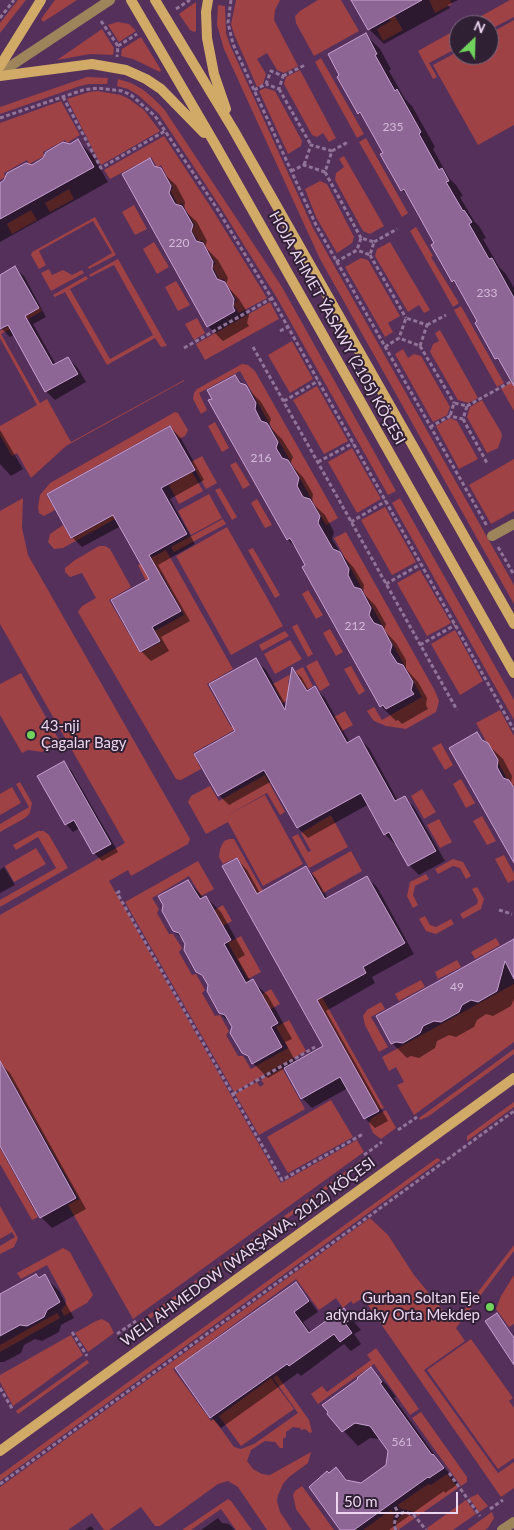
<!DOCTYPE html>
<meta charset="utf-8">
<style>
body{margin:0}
#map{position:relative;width:514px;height:1530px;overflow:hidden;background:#54305b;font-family:Lato,sans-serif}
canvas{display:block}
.north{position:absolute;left:449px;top:15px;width:50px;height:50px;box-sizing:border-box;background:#302034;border:1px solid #7b697f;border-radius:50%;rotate:24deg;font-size:14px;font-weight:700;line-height:20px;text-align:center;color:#ecd6f0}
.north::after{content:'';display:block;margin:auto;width:18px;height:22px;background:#71d25e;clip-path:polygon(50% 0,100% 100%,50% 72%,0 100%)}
.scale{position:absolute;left:336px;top:1492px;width:122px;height:22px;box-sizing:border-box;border:2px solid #ecd6f0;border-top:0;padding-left:6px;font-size:15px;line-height:18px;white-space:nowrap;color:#ecd6f0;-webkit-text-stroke:4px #302034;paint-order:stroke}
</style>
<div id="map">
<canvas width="514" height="1530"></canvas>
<div class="north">N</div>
<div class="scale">50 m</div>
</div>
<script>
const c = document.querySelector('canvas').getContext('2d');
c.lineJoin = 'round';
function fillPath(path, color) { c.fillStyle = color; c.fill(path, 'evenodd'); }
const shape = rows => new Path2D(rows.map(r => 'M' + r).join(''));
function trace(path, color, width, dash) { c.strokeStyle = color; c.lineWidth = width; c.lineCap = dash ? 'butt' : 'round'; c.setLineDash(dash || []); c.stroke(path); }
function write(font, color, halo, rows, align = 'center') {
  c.font = font + ' Lato,sans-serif'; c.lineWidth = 4; c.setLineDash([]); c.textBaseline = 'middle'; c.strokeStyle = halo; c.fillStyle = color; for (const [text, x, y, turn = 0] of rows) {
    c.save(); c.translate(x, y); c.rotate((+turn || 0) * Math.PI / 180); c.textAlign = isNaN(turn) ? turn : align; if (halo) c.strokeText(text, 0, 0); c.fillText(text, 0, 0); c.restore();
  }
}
fillPath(shape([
 [18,0,26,0,0,33,0,23],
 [55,0,77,0,43,22,41,19],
 [236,0,280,0,275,10,274,20,298,66,284,73,277,70,267,53,257,59,266,74,263,84,257,87,234,34,231,24],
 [318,0,341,0,359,31,314,56,296,23,295,16,300,11],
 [429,0,450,0,452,4,435,13],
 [510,0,514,0,514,17,489,30,489,25,465,25],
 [196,2,196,31,194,32,190,30,179,14],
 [218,5,225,6,226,33,230,45,313,228,514,585,514,604,320,259,224,49,217,25],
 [394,15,403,30,383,41,377,29,391,21,389,18],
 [514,20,514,125,478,145,433,65,459,51,459,55,489,55,489,34],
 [118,22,129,24,136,31,119,42,108,25],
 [459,28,459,47,429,63,437,77,433,79,418,51],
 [102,29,114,48,113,55,90,54,57,60],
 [141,37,161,70,160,72,133,59,121,56,122,49],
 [321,58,364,134,357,138,315,62],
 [300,70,336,138,329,142,323,133,317,137,312,135,284,84,286,77],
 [87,77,108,78,107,84,89,84,80,86,0,114,0,107],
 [118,79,131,83,142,89,153,98,164,109,282,287,396,491,388,495,277,298,219,205,159,114,138,95,128,89,117,86],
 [265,88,275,91,302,141,301,146,288,154,259,91],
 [97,91,121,95,129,99,144,110,160,131,101,165,67,99,89,92],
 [61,101,80,135,67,143,65,140,43,152,44,156,29,164,27,160,4,173,5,177,0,180,0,123],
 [164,136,212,209,267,298,239,313,233,304,237,301,224,279,220,280,212,266,216,264,202,240,199,242,191,229,195,226,182,203,178,205,170,190,173,188,161,165,157,167,151,157,110,179,104,170],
 [366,138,408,213,402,217,359,142],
 [344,156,384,226,370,234,363,231,335,180,336,173,344,167,339,159],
 [320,181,327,184,354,237,352,243,337,253,316,217,305,189],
 [69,189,74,199,50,212,45,203],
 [134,205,147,229,135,235,122,212],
 [31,210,37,220,12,234,7,224],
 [95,217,116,255,89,269,88,267,112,253,93,221,39,251,46,265,39,269,31,255,32,252],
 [416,227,433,256,431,257,459,303,453,307,410,231],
 [154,242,169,267,157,274,143,249],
 [390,242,430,310,424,313,419,305,408,312,375,256,377,249],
 [361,258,368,260,400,316,388,323,393,332,385,337,345,267],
 [118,259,167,346,161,347,155,338,107,365,65,292,55,297,53,295,86,276,88,279,70,289,110,359,153,335,114,265,90,277,89,275],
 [49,269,52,275,63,270,72,275,82,270,84,273,51,291,41,273],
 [176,281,190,305,178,311,165,287],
 [270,302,279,319,205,360,196,344],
 [461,306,504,383,497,387,454,310],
 [40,308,42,311,1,334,40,403,47,399,71,442,184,380,184,381,66,446,31,478,17,453,12,456,0,435,0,426,37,405,0,338,0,331],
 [197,318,205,333,194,340,185,324],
 [440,330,478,398,468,403,458,400,430,352,433,344,439,341,435,333],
 [292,341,313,379,290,393,268,355],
 [403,349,408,358,414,354,421,356,450,407,447,415,433,422,395,354],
 [242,364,248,365,255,371,338,518,326,525,240,371,199,393,207,410,201,414,193,399,194,393,197,389],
 [514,381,514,411,501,388],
 [317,386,348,441,324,454,293,400],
 [482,400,501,432,502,436,498,448,487,453,467,417,470,407],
 [175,412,178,413,188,430,185,436,179,439,170,425,46,494,55,510,44,516,39,513,38,507,40,495,50,483],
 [450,418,457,421,478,459,459,469,436,426],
 [215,422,229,448,222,452,208,426],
 [352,448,381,499,357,513,328,462],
 [202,456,217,483,206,489,191,462],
 [514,459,514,511,491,524,469,485],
 [236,462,250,485,243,489,230,465],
 [192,472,203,491,179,504,169,485],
 [220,488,237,517,232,520,215,490],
 [161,489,163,492,63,548,54,549,48,542,50,534,63,525,71,539],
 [209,494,222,518,191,535,178,511],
 [23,498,22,528,28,555,190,839,188,844,131,876,128,870,109,881,281,1183,357,1140,364,1152,133,1319,68,1205,79,1199,0,1060,0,915,125,843,0,624,0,511],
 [400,498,514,700,514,720,392,503],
 [257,499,272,525,265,528,251,503],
 [385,507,416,562,392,575,361,520],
 [223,519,226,524,174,552,171,547],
 [227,527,283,626,231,655,176,556],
 [346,532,435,691,439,701,436,712,406,729,386,726,376,722,373,720,367,711,374,707,382,720,422,697,334,538],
 [99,546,105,546,110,549,131,587,109,600,140,653,161,642,155,631,184,615,161,573,146,581,138,565,166,550,233,669,207,684,231,727,281,699,273,684,289,675,290,677,288,682,290,686,301,684,299,676,292,673,303,667,313,686,193,753,201,769,181,780,176,779,78,612,82,606,96,598,82,573,70,577,65,572,65,568,75,560],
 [253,548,280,595,275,598,248,550],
 [420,570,451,623,427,636,397,583],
 [308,590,323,615,316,619,302,594],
 [297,624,313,654,308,657,292,627],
 [330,629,343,652,336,656,323,633],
 [455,630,483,681,460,695,431,644],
 [285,631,289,636,262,651,259,645],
 [290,640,302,659,275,674,264,654],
 [317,660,330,685,320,691,306,666],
 [351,666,365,691,359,695,344,669],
 [21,673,60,742,42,752,28,750,22,753,0,715,0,684],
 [500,710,514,736,514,791,476,723],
 [345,711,353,725,342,731,334,717],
 [441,743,453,765,445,770,432,748],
 [265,775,285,812,280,815,267,793,224,817,265,795,303,864,263,886,228,822,206,834,188,802,191,796,210,786,219,801],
 [461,779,475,803,466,808,453,784],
 [20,782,32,803,30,813,25,818,0,832,0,824,29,807,16,784],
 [12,787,21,803,0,815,0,794],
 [422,789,436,812,424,819,411,796],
 [331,815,348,847,309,868,292,837,298,834,308,852,311,851,301,833],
 [482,816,496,841,487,845,473,821],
 [439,819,452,842,440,848,427,825],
 [38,831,44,831,49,835,68,868,0,907,0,900,56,868,38,837,16,850,13,845],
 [229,839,234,839,384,1108,379,1110,237,857,223,864,219,857,220,849,224,841],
 [36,848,46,864,14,882,5,866],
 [351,851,362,871,323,893,312,873],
 [504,855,514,873,514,880,508,883,495,859],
 [453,859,463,862,471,876,466,879,460,868,453,866,438,874,435,869],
 [198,861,214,889,201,896,189,876,152,898,159,909,157,913,169,934,173,934,182,948,179,952,192,975,196,974,205,990,202,993,215,1016,220,1015,229,1031,226,1035,238,1056,243,1056,251,1069,288,1048,276,1027,289,1020,306,1051,234,1092,125,902],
 [426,874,429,879,415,886,413,895,418,905,413,908,407,896,410,882],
 [477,887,484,899,481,909,463,919,460,914,477,904,478,900,472,889],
 [223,905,232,921,219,928,211,912],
 [425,916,430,925,436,927,451,919,454,924,436,934,426,931,419,919],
 [241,936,261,972,248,979,228,943],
 [496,938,500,945,475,959,471,952],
 [457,960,461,967,438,979,435,972],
 [421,980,425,987,399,1001,395,994],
 [514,984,514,1042,414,1115,397,1085,404,1082,396,1067,389,1071,382,1057],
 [271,989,280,1004,267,1011,259,996],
 [381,1002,385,1009,371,1017,388,1047,379,1052,365,1025,363,1016,367,1010],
 [514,1049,514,1054,429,1116,420,1120,419,1118],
 [282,1068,305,1109,259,1135,235,1094,257,1082,260,1087,264,1084,261,1080],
 [331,1100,353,1137,288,1173,267,1137],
 [514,1102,514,1107,467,1141,467,1136],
 [386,1110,396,1128,381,1139,373,1133,369,1123,372,1118],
 [0,1148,38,1217,32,1220,0,1164],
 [364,1158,366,1161,148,1320,139,1322],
 [437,1158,441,1160,0,1481,0,1475],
 [0,1206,18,1238,14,1247,0,1254,0,1246,15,1237,12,1232,0,1239],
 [370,1218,388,1235,414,1275,446,1314,455,1322,514,1245,514,1251,456,1328,465,1341,424,1370,498,1473,514,1462,514,1488,501,1497,363,1298,353,1304,351,1301,343,1308,336,1298,319,1310,296,1279,173,1369,211,1421,214,1419,234,1447,241,1449,254,1444,298,1413,273,1378,277,1375,309,1420,312,1432,310,1433,305,1429,301,1430,300,1428,293,1427,286,1432,286,1437,283,1439,283,1448,280,1448,275,1442,265,1441,251,1450,247,1461,253,1469,262,1474,270,1475,311,1452,308,1463,289,1477,283,1484,278,1495,277,1501,280,1512,292,1530,267,1530,238,1487,228,1481,218,1484,160,1526,155,1526,141,1507,109,1530,104,1530,92,1513,68,1530,0,1530,0,1487],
 [63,1248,70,1252,93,1295,87,1303,64,1316,61,1310,65,1306,66,1300,47,1265,21,1279,17,1273],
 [514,1275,514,1324,509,1327,496,1309,501,1296],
 [57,1313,60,1318,0,1352,0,1345],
 [102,1319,109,1323,114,1333,88,1352,75,1333,96,1321],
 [71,1335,83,1355,13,1406,0,1382,0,1375],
 [471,1339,513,1398,509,1401,514,1408,514,1458,498,1469,427,1370],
 [376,1348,419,1409,410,1415,374,1364,318,1404,311,1394,322,1386,327,1392,371,1360,367,1355],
 [87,1360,89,1363,18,1414,16,1411],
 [271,1378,294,1409,241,1446,219,1416],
 [421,1412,467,1477,467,1482,461,1486,412,1418],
 [447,1474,458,1488,418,1516,412,1511,401,1509,398,1505,428,1484,431,1485],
 [302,1486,334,1530,311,1530,296,1509,293,1495,295,1491],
 [478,1494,488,1506,479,1512,469,1498],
 [228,1499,231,1501,252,1530,236,1530,221,1509,191,1530,182,1530],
 [466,1500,476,1514,453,1530,428,1530,427,1528],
 [391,1510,394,1513,393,1522,394,1530,363,1530],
 [492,1512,494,1518,488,1528,485,1530,467,1530],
 [403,1514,408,1514,415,1518,398,1530,396,1525,397,1520]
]), '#9f4245');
fillPath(shape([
 [353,0,458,0,448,5,450,8,384,44,369,29],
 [365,34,380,49,391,69,389,71,405,99,412,106,435,147,433,149,449,178,456,185,463,196,460,197,474,221,479,226,486,238,483,239,499,267,506,274,514,288,514,381,504,366,496,358,479,322,461,289,453,281,436,244,410,198,402,190,385,153,367,121,359,113],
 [78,141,93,156,108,182,0,242,0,184],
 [149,160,176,185,185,202,184,210,197,222,207,241,205,247,218,260,228,278,226,285,239,299,249,315,247,323,249,326,223,341,208,326],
 [15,268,24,276,46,317,33,324,56,365,68,358,77,367,86,382,55,400,46,391,14,335,10,337,0,327,0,276],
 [235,376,261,402,271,419,269,426,282,439,293,457,290,464,303,477,313,494,312,503,325,515,334,532,332,539,342,555,354,568,364,585,363,593,375,605,386,624,384,630,396,643,406,660,406,669,418,682,427,698,426,705,428,709,402,724,398,720,396,721,381,706,298,550,288,540,210,401],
 [170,427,180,437,204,480,170,499,195,544,158,565,190,621,161,637,169,651,151,661,141,651,151,580,121,526,82,547,72,537],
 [0,430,23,469,11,476,0,464],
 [256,660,266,670,287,707,293,669,302,678,309,691,315,688,325,698,350,743,359,738,369,748,398,801,404,797,414,807,445,861,419,875,409,865,397,843,395,844,385,834,369,804,308,838,298,828,272,781,229,805,219,795],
 [477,734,503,759,512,776,511,783,514,786,514,861],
 [64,763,71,770,118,852,102,861,94,853,80,828,73,832,66,824],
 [237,859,247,870,260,893,306,868,316,878,328,899,366,877,377,887,414,954,372,977,375,983,326,1011,388,1121,375,1128,365,1118,348,1088,312,1108,302,1098,285,1068,268,1078,243,1053,233,1027,220,1013,208,982,197,971,185,941,174,931,188,881,204,898,206,897,221,912,245,955,238,959,251,982,253,981,268,996,292,1039,285,1042,296,1062,324,1046],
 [4,867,15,885,0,893,0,870],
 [514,941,514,999,511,1006,493,1016,486,1014,477,1020,474,1027,456,1037,449,1035,437,1041,435,1048,419,1058,411,1056,407,1058,392,1043],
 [0,1063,10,1073,86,1209,52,1228,41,1217,0,1143],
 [36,1275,40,1279,44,1276,59,1291,74,1318,61,1325,59,1332,42,1341,35,1339,24,1345,21,1353,4,1362,0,1362,0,1295],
 [295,1284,305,1294,318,1312,303,1322,311,1333,344,1310,361,1330,354,1334,361,1344,351,1351,344,1344,301,1376,298,1373,221,1428,211,1417,176,1368],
 [371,1369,386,1384,396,1397,394,1398,440,1462,458,1484,445,1493,444,1491,389,1530,339,1530,336,1525,337,1524,329,1474,336,1469,350,1482,361,1484,387,1466,389,1451,381,1439,370,1438,358,1446,328,1414],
 [218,1518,222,1523,229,1524,235,1530,201,1530],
 [91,1526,94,1530,85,1530]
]), '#0007');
const building = shape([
 [351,0,422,0,368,30,351,0],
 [366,33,377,54,375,55,395,91,397,89,421,132,419,134,439,170,442,168,449,181,446,182,463,211,464,210,472,222,469,224,489,259,492,258,514,298,514,386,498,358,495,359,475,323,477,321,454,280,452,282,431,245,434,243,404,189,401,191,380,154,383,153,360,112,358,114,337,77,339,75,328,54,366,33],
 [78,139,94,167,0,219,0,183,4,180,7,173,26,163,32,165,43,158,46,152,63,142,70,144,78,139],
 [150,158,154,166,161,168,171,186,169,193,175,204,182,206,193,225,191,231,196,241,203,243,213,262,212,269,217,279,225,282,234,299,233,307,235,311,207,327,122,174,150,158],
 [15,266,39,308,25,316,53,365,68,357,78,374,45,392,8,325,0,329,0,275,15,266],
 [235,375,240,383,246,385,256,403,255,409,261,421,267,423,278,442,276,448,282,458,288,460,299,478,297,486,303,497,310,499,320,516,318,523,333,549,340,552,349,569,348,575,354,587,361,589,371,608,369,615,374,623,382,626,392,645,390,652,397,663,403,665,413,682,411,690,414,694,386,709,383,705,380,707,302,567,305,565,293,543,290,538,287,540,208,400,212,399,207,390,235,375],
 [170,426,195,470,161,488,187,534,149,555,181,611,152,627,160,641,140,652,111,600,149,579,113,515,71,538,47,494,170,426],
 [256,658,285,710,292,667,307,691,315,686,347,743,359,736,395,801,405,796,436,851,408,866,389,832,384,835,361,793,297,828,264,770,218,796,194,754,235,731,209,684,256,658],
 [477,732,482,740,488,743,498,760,497,767,503,778,509,780,514,788,514,863,449,748,477,732],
 [64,761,111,844,93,854,74,820,65,825,37,776,64,761],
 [237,858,257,894,306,866,325,899,367,876,405,943,363,967,366,973,317,1000,379,1111,364,1119,340,1077,301,1099,284,1068,323,1046,222,866,237,858],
 [188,880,200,899,206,896,231,940,224,944,246,983,253,979,278,1023,271,1027,282,1047,252,1064,248,1056,242,1053,230,1033,232,1027,225,1015,219,1013,207,991,208,985,202,975,196,972,184,950,185,944,179,933,173,931,162,911,163,905,158,896,188,880],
 [514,939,514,979,505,961,497,991,478,1002,471,1000,462,1005,459,1012,441,1022,434,1021,423,1026,420,1033,403,1043,396,1042,391,1044,376,1016,514,939],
 [0,1061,76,1198,40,1218,0,1146,0,1061],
 [36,1274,39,1278,45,1274,60,1302,47,1310,44,1317,27,1326,20,1325,0,1336,0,1294,36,1274],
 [296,1282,309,1301,294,1312,309,1333,344,1308,352,1319,345,1323,352,1333,340,1342,334,1334,289,1366,287,1364,210,1418,175,1368,296,1282],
 [497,1313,514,1338,514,1365,485,1321,497,1313],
 [371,1367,382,1382,380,1383,432,1455,433,1454,444,1468,429,1478,428,1477,354,1530,340,1530,309,1487,327,1471,329,1473,336,1467,346,1480,361,1483,386,1465,388,1451,370,1426,355,1423,342,1432,327,1414,328,1412,322,1405,358,1379,357,1378,371,1367]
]);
fillPath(building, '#8d6695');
trace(building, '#c89fd1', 1);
trace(shape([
 [231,0,228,23,233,44,316,225,487,526],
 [176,9,190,0],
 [0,18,14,0],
 [101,21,118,46,117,57],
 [118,46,137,34],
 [283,76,305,65],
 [279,89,311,145],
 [254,90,266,84,271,71,283,76,279,89,266,84],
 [63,97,101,168,165,131],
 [0,118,83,90,98,88,122,91,131,95,155,116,216,207,274,302,514,730],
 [332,151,348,142],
 [291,171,304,165,325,172,332,151,311,145,304,165],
 [325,172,361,238],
 [374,242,397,229],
 [370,255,406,318],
 [336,262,357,250,361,238,374,242,370,255,357,250],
 [427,325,446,315],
 [280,331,288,327],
 [420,346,454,403],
 [253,347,457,710],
 [385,347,399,338,406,318,427,325,420,346,399,338],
 [184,348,272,298],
 [284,401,318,381],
 [467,406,514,380],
 [463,419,487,463],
 [430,427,450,416,463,419,467,406,454,403,450,416],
 [318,462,353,443],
 [351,522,386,501],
 [498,547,514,575],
 [386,584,421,564],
 [420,645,455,625],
 [120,891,117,893,282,1180,363,1134],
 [499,910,512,914],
 [233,1094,315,1047],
 [398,1130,417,1117],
 [364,1155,382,1142],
 [72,1332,87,1356],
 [117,1334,136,1321],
 [0,1388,13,1410],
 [449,1473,480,1516],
 [0,1484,514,1111],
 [395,1507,399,1514],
 [490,1509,503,1500],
 [396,1530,394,1525,396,1517,399,1514,405,1512,414,1515,426,1530]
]), '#927498', 3, [4, 2.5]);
trace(shape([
 [0,73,110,0],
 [492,536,514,524],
 [502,1530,514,1522]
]), '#9d845b', 10);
trace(shape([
 [131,0,215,144,514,673],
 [155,0,233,129,514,624],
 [208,0,206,12,207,38,214,74,226,109],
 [0,66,41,0],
 [0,76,92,64,126,70,146,79,161,89,204,133],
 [0,1451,514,1078]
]), '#d0aa66', 10);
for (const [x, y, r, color] of [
 [31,735,5,"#71d25e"],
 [490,1307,5,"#71d25e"]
]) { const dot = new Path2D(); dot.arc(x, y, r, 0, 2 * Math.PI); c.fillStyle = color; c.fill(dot); trace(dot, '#302034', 2); }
write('12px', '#d4bad9', null, [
 ["235",393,127],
 ["220",179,243],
 ["233",487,293],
 ["216",261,458],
 ["212",355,626],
 ["49",457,987],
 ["561",402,1442]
]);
write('15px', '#ecd6f0', '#302034', [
 ["HOJA AHMET ÝASAWY (2105) KÖÇESI",337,328,61],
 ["WELI AHMEDOW (WARŞAWA, 2012) KÖÇESI",248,1252,-36]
]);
write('15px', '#ecd6f0', '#302034', [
 ["43-nji",41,726],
 ["Çagalar Bagy",41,743],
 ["Gurban Soltan Eje",480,1298,"right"],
 ["adyndaky Orta Mekdep",480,1315,"right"]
], 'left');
</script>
